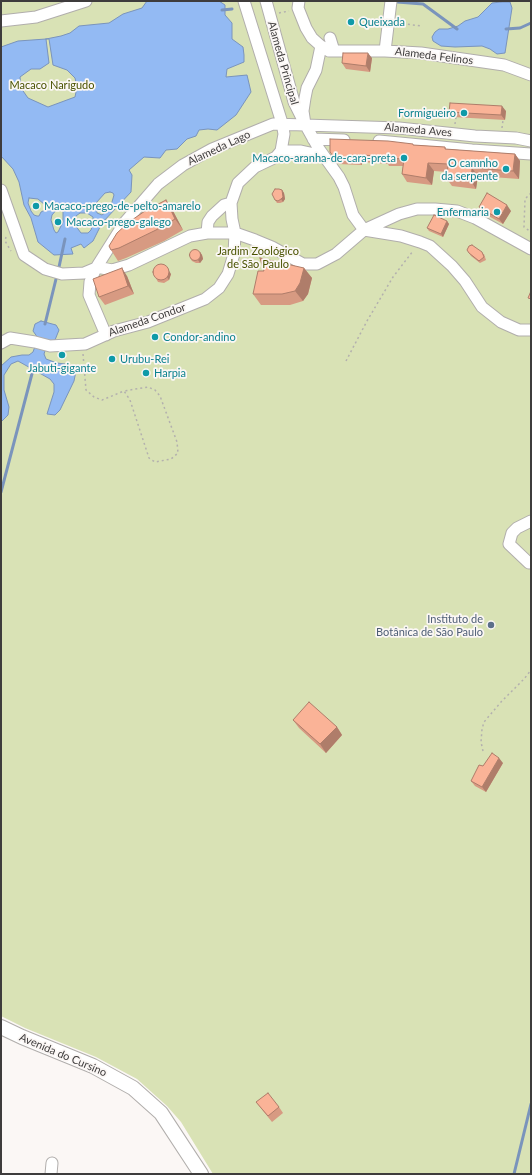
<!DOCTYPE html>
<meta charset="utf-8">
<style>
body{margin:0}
#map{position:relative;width:532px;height:1175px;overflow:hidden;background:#fbf7f5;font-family:Lato,sans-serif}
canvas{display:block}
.frame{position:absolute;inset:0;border:2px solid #3e3c3c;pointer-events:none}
</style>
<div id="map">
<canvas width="532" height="1175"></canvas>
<div class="frame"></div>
</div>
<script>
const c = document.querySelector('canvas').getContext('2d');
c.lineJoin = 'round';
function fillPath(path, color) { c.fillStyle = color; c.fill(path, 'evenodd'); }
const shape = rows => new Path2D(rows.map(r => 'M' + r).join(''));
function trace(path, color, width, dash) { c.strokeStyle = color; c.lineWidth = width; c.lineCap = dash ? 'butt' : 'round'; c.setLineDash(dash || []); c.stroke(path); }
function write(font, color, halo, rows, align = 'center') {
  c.font = font + ' Lato,sans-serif'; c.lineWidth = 3.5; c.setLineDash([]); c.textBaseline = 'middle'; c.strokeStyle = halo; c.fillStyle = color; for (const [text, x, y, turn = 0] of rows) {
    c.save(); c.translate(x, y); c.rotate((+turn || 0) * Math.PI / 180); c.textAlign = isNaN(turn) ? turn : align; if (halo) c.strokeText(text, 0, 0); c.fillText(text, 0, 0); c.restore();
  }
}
fillPath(shape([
 [1,1,531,1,531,1174,213,1174,181,1122,167,1106,137,1079,96,1057,25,1028,1,1016]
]), '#d9e2b5');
const water = shape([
 [147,1,219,1,225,5,225,15,232,23,232,39,243,47,244,55,244,62,227,69,226,77,247,75,251,92,236,115,217,130,208,129,199,130,196,136,187,139,177,149,166,150,160,158,144,157,129,170,132,175,131,192,102,223,93,241,84,248,81,244,71,248,73,254,54,255,38,242,31,218,24,205,19,182,13,169,1,156,1,47,18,41,46,39,61,36,70,33,79,26,109,23,123,14,142,8,147,1],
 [46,39,49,39,53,65,67,70,75,78,77,87,75,97,48,107,28,98,21,88,20,77,31,69,40,69,49,63,46,39],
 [110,192,113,193,114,195,110,209,102,215,97,213,96,203,105,193,110,192],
 [29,198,38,199,45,205,45,210,41,212,39,216,37,216,34,215,31,211,28,203,29,198],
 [58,208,61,208,63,210,63,222,58,232,56,233,54,230,51,220,52,215,58,208],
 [80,213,87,213,93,217,93,224,91,230,88,233,81,233,75,225,74,220,76,216,80,213],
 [501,2,510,2,512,8,505,53,497,54,490,49,482,46,455,47,441,46,433,41,432,37,435,32,439,29,448,29,458,26,465,21,478,17,492,3,501,2],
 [41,321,56,325,59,330,55,340,48,342,44,354,46,359,57,363,65,364,73,366,76,371,74,381,60,410,55,415,47,414,54,392,54,384,50,379,18,361,11,364,4,375,4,390,9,407,8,415,1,422,1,366,11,357,22,355,29,355,33,352,38,338,33,331,35,324,41,321]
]);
fillPath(water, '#93baf3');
trace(water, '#7a94bc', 1);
trace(shape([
 [397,2,423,4,457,29],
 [222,10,232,9],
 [506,29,520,28,531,23],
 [59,267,65,239],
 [45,324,56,279],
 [1,492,34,366],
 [514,1174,531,1104]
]), '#7a94bc', 3);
const minor = shape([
 [244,1,282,123,284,134,281,151,276,157,255,167,238,183,231,203,232,219,235,233,255,240,272,247,303,264,317,264,336,254,364,230,353,215,344,187,339,177,319,149,305,124,303,111,305,98,307,88,316,70,321,46],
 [266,1,294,102,303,120],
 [299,1,298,8,306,28,312,38,321,46,329,51,385,51,421,53,504,65,531,75],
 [1,21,36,17,86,1],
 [330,38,334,51],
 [385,51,391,1],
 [313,139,344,140],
 [379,141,472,150,531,154],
 [281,151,301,151,324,156],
 [1,190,24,255,45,269,62,274,84,273,96,268,102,268,112,270,129,265,190,236,207,233,235,233,234,254,228,274,219,288,205,299,148,322,114,331,85,344,50,346,35,342,10,338,1,343],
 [364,230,401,236,420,242,430,246,452,266,465,281,482,307,501,322,519,330,531,330],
 [364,230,399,214,417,209,435,209,457,211,475,218,531,249],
 [207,233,208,222,212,216,224,205,231,203],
 [106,335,89,295,90,282,96,268,125,222,158,184,183,165,212,149,273,124,399,128,475,136,516,138,531,141],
 [529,563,509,544,512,533,517,528,531,521],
 [51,1174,52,1163]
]);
const major = shape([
 [1,1027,22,1037,93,1066,133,1088,161,1113,201,1174]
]);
trace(minor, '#b1aeac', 13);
trace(major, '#b1aeac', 16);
trace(shape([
 [279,13,289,11],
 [398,23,421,26],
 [455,124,456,117],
 [502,128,503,120],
 [531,193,525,199,524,227,531,232],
 [6,237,5,241,11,251],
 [83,354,86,390,94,397,102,400,124,391,130,400,149,458,155,462,171,459,178,453,177,442,160,396,155,390,148,387,124,391],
 [346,361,367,321,393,277,413,251],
 [483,751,481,742,482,729,484,722,501,702,524,679,531,670]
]), '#b3b0ae', 1.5, [2, 3]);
trace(minor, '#fff', 11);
trace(major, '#fff', 14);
fillPath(shape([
 [372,58,370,72,346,69,342,63],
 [506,111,505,120,453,117,449,112],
 [413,144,413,145,445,147,446,149,515,154,520,161,519,179,478,176,476,189,452,186,447,179,447,172,434,171,432,185,407,182,402,174,403,166,389,166,388,164,362,162,362,165,338,164,330,152],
 [282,190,284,193,285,199,283,202,280,203,277,203,275,200],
 [166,200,173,211,183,230,164,241,126,258,118,261,111,250],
 [479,207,511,211,503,224,483,213],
 [447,221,449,224,443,237,429,231,427,228],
 [200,252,202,255,203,259,200,263,196,263,192,261,190,258],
 [469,253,484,254,486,260,480,263,471,256],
 [304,268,312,278,308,294,303,301,290,305,261,305,253,294,264,271],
 [153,273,171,274,169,280,164,283,158,282],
 [127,276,134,294,105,305,99,297],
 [293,720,337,727,342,735,326,753,299,728],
 [503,763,486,792,475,786,471,781,483,766],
 [256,1102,279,1107,283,1113,272,1122]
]), '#d79a82');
fillPath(shape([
 [368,53,372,58,370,72,366,66],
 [502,106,506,111,505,120,501,115],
 [515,154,520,161,519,179,513,171],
 [357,155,362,162,362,165,357,158],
 [428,163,434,171,432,185,426,178],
 [472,168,478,176,476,189,471,181],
 [282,190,284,193,285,199,283,202,281,199],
 [166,200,173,211,183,230,175,219],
 [507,205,511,211,503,224,499,219],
 [447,221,449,224,443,237,441,234],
 [200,252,202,255,203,259,200,263,198,260],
 [166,266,171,274,169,280,167,277],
 [122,268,127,276,134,294,128,286],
 [304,268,312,278,308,294,303,301,295,291],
 [337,727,342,735,326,753,320,744],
 [499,758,503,763,486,792,482,787]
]), '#af7d6a');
const building = shape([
 [343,53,368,53,366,66,342,63,343,53],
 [450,103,502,106,501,115,449,112,450,103],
 [330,139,388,141,413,144,413,145,445,147,445,149,515,154,513,171,472,168,471,181,447,179,448,164,428,163,426,178,402,174,404,159,384,158,384,156,357,155,357,158,333,156,330,152,330,139],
 [275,189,279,189,282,190,283,197,281,199,278,201,275,200,272,194,275,189],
 [487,193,507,205,499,219,479,207,487,193],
 [166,200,175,219,156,230,119,248,111,250,109,246,117,233,129,222,145,211,166,200],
 [434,215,447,221,441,234,427,228,434,215],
 [472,245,482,252,484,257,479,261,469,253,467,250,469,246,472,245],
 '189.5 255a5.5 5.5 0 1 1 11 0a5.5 5.5 0 1 1-11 0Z',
 [260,258,304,268,300,283,295,291,282,294,253,294,258,271,264,271,260,258],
 '153 272a8 8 0 1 1 16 0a8 8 0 1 1-16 0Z',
 [122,268,128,286,99,297,93,279,122,268],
 [531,291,531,299,528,298,531,291],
 [309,702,337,727,320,744,293,720,309,702],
 [492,753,499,758,482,787,471,781,479,765,483,766,492,753],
 [268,1093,279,1107,268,1116,256,1102,268,1093]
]);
fillPath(building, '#fab397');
trace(building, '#af7d6a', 1);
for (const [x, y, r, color] of [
 [351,22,4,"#0f9aa8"],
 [464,113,4,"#0f9aa8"],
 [404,158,4,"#0f9aa8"],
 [506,169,4,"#0f9aa8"],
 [36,206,4,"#0f9aa8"],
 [497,212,4,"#0f9aa8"],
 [58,222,4,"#0f9aa8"],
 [155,337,4,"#0f9aa8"],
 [62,355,4,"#0f9aa8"],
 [112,359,4,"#0f9aa8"],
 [146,373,4,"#0f9aa8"],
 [491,625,4,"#5c6f8a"]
]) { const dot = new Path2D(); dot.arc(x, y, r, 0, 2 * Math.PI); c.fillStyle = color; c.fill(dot); trace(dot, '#fbf7f5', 1.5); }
write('11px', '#0d838f', '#fbf7f5', [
 ["Queixada",359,22],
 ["Formigueiro",456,113,"right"],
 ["Macaco-aranha-de-cara-preta",396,158,"right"],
 ["O camnho",498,163,"right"],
 ["da serpente",498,176,"right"],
 ["Macaco-prego-de-pelto-amarelo",44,206],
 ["Enfermaria",489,212,"right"],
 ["Macaco-prego-galego",66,222],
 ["Condor-andino",163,337],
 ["Urubu-Rei",120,359],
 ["Jabuti-gigante",62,368,"center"],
 ["Harpia",154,373]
], 'left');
write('11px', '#3e3c3c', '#fbf7f5', [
 ["Alameda Felinos",434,56,7],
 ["Alameda Principal",283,63,74],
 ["Alameda Aves",418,130,5],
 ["Alameda Lago",219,148,-25],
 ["Alameda Condor",147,320,-19],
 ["Avenida do Cursino",63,1055,23]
]);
write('11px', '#4a5300', '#fbf7f5', [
 ["Macaco Narigudo",52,85],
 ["Jardim Zoológico",258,251],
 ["de São Paulo",258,264]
]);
write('11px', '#4e5e75', '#fbf7f5', [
 ["Instituto de",483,619],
 ["Botânica de São Paulo",483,632]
], 'right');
</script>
